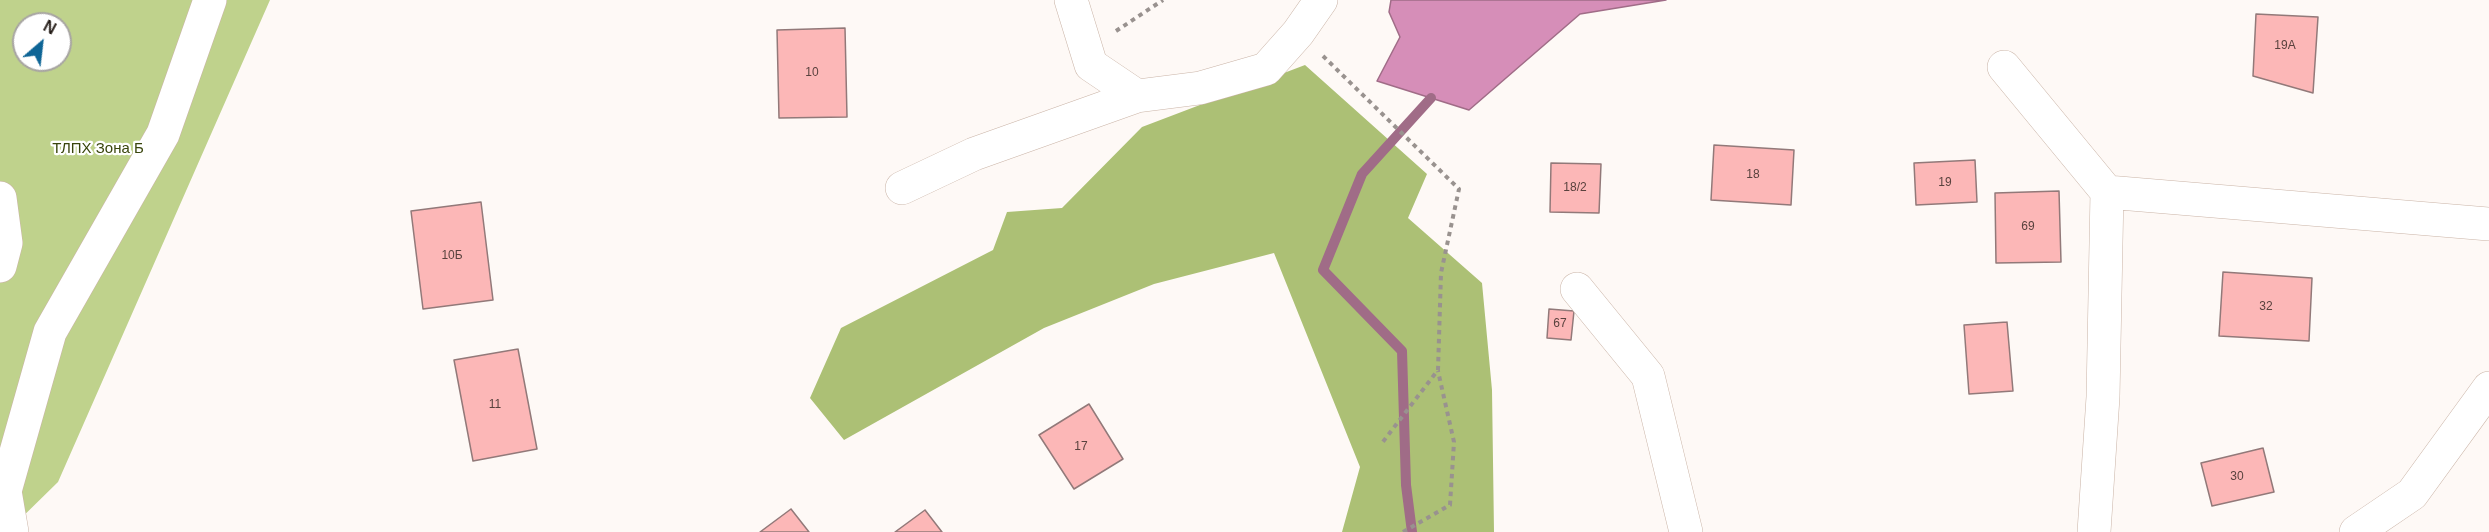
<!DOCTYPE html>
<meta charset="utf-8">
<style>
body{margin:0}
#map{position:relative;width:2489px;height:532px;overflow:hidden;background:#fef9f6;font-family:Helvetica,sans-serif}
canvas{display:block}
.north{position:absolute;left:12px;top:12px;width:60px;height:60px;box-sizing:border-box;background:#fff;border:2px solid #a7a4a2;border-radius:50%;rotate:28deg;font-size:16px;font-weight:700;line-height:24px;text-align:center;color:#231b16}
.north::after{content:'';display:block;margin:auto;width:21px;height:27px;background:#0e6596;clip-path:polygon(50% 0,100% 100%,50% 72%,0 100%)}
</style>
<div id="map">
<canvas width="2489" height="532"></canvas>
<div class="north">N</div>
</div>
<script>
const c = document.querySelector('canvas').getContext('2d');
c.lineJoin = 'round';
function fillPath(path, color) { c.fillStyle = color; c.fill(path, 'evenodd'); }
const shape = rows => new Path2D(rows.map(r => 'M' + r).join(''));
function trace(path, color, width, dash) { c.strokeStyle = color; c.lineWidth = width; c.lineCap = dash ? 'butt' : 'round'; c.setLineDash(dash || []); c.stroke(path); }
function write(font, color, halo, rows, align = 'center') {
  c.font = font + ' Helvetica,sans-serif'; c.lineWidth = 4.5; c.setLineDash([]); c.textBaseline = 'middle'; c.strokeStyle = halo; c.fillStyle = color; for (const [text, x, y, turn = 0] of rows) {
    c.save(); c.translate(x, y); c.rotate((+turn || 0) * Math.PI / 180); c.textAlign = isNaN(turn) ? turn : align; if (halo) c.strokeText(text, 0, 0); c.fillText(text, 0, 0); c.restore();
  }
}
fillPath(shape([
 [0,0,270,0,58,482,7,532,0,532],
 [24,24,60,24,60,60,24,60]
]), '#bfd28c');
fillPath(shape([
 [1305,65,1427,174,1408,218,1482,283,1492,390,1494,532,1342,532,1360,467,1274,253,1154,284,1044,328,844,440,810,398,841,328,993,250,1007,212,1062,208,1142,127]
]), '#acc075');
const water = shape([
 [1391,0,1666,0,1580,14,1469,110,1377,81,1400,37,1389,12,1391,0]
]);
fillPath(water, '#d68eb8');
trace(water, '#a06c87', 1.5);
trace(shape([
 [1412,532,1406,485,1402,351,1323,270,1362,174,1431,98]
]), '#a06c87', 10);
const building = shape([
 [2256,14,2318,17,2313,93,2253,76,2256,14],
 [845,28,847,117,779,118,777,30,845,28],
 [1714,145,1794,150,1791,205,1711,200,1714,145],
 [1975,160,1977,202,1916,205,1914,163,1975,160],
 [1551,163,1601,164,1599,213,1550,212,1551,163],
 [2059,191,2061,262,1996,263,1995,193,2059,191],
 [481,202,493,300,423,309,411,211,481,202],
 [2223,272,2312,278,2309,341,2219,336,2223,272],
 [1549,309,1574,311,1571,340,1547,338,1549,309],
 [2007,322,2013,391,1969,394,1964,325,2007,322],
 [518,349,537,449,473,461,454,360,518,349],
 [1089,404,1123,459,1074,489,1039,435,1089,404],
 [2263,448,2274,492,2212,506,2201,463,2263,448],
 [791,509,809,532,760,532,791,509],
 [925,510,942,532,895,532,925,510]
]);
fillPath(building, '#fcb7b7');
trace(building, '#927979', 1.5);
const minor = shape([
 [1071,0,1091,65,1137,96],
 [2004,67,2107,192,2103,397,2094,532],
 [902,188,974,154,1137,96,1200,88,1266,69,1298,33,1321,0],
 [2107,192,2489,224],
 [0,198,6,243,0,266],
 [1577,289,1648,376,1686,532],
 [12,532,5,491,50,332,163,134,210,0],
 [2356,532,2412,494,2489,388]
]);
trace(minor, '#cab4a7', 34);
trace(shape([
 [1116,31,1163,0],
 [1323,56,1459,189,1441,273,1438,370,1382,443],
 [1403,532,1450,505,1454,442,1438,371]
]), '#99928f', 4, [4.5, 4.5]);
trace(minor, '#fff', 33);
write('12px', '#59423e', null, [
 ["19А",2285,46],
 ["10",812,73],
 ["18",1753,175],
 ["19",1945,183],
 ["18/2",1575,188],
 ["69",2028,227],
 ["10Б",452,256],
 ["32",2266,307],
 ["67",1560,324],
 ["11",495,405],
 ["17",1081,447],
 ["30",2237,477]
]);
write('15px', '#39450c', '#fff', [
 ["ТЛПХ Зона Б",98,149]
]);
</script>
